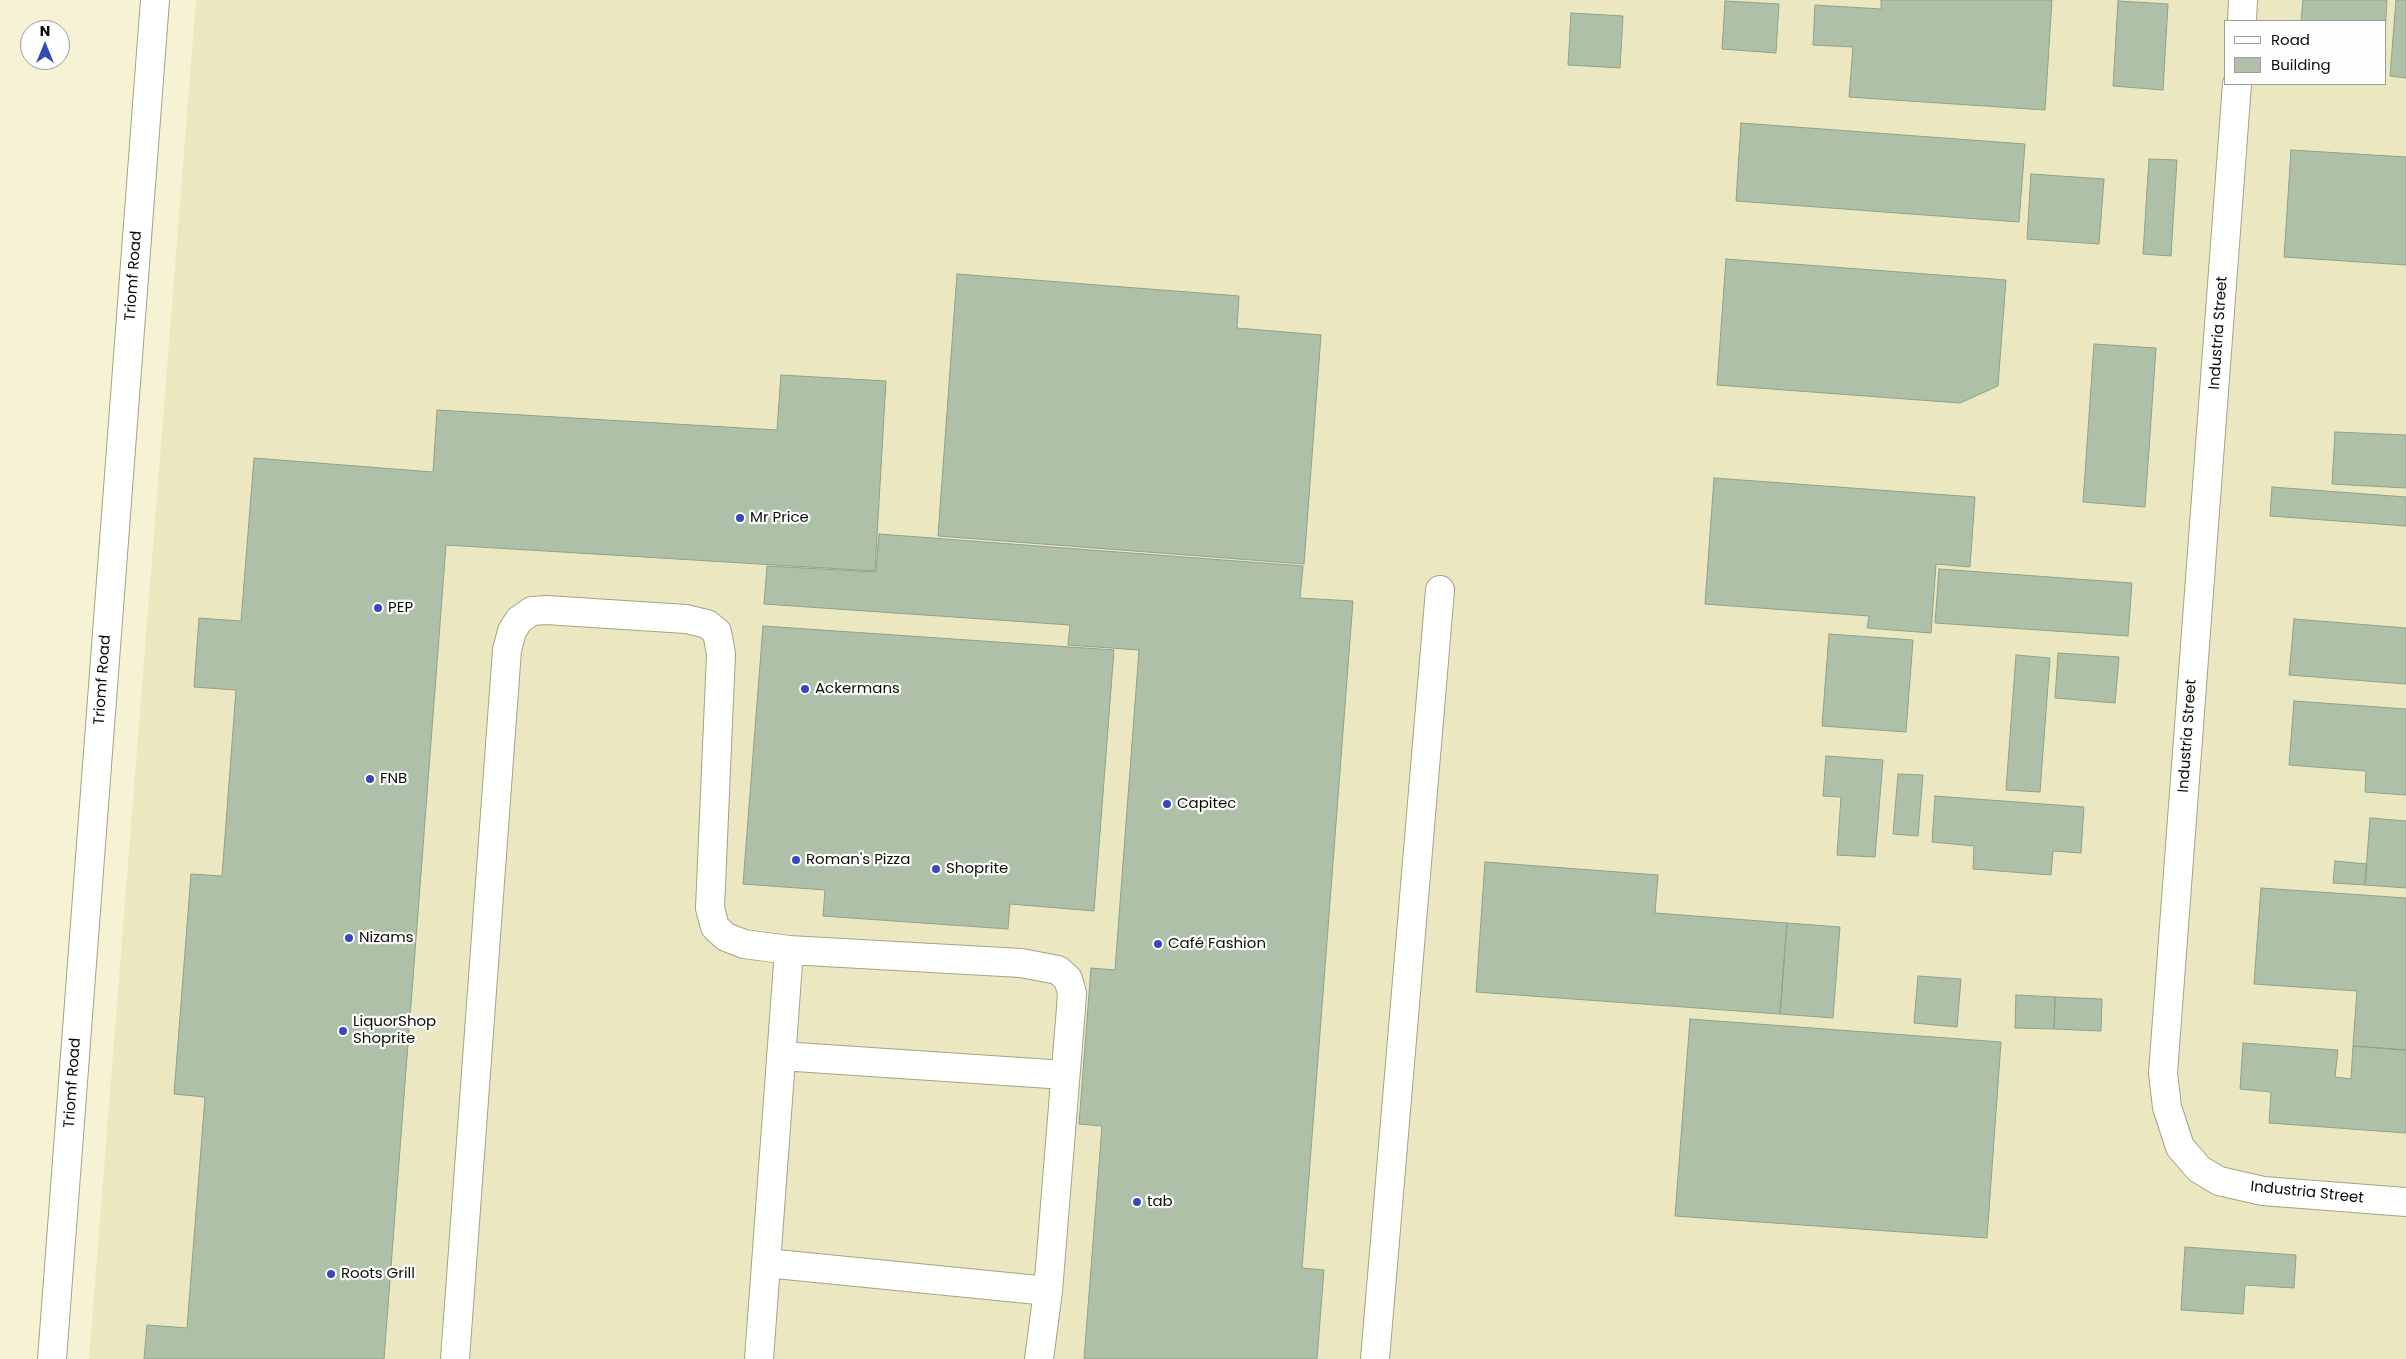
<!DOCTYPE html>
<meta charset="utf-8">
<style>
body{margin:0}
#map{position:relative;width:2406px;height:1359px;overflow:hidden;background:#f6f3d4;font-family:Poppins,sans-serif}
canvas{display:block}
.legend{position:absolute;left:2224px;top:20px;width:162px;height:65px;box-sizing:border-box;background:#fefefe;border:1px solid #9e9d9a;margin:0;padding:6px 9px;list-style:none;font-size:15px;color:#0d0c03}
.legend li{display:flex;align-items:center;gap:10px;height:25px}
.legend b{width:25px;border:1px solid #9e9d9a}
.north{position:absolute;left:20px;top:20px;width:50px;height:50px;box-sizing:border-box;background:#fefefe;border:1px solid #9e9d9a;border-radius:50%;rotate:0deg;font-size:14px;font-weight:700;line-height:20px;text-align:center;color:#0d0c03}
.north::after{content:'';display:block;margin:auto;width:18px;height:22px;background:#3748ba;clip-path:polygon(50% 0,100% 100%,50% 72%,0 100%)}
</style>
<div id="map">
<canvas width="2406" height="1359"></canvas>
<ul class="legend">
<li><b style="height:6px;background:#fff"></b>Road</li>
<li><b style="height:14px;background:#aec0a7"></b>Building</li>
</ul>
<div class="north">N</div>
</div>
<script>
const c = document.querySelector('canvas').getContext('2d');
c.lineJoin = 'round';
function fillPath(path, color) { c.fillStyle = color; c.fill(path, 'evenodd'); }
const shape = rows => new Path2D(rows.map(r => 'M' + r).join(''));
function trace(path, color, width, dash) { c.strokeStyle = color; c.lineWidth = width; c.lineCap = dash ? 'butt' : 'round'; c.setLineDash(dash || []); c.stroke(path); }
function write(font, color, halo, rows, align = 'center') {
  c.font = font + ' Poppins,sans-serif'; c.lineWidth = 4.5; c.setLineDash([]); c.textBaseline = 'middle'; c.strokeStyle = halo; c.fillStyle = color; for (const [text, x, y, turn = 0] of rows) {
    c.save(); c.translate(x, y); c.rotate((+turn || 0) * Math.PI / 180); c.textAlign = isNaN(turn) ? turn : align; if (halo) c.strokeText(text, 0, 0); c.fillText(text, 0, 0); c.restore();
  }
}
fillPath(shape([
 [196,0,2406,0,2406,1359,89,1359],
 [2225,21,2385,21,2385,84,2225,84]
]), '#ebe8c1');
const building = shape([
 [1881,0,2052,0,2045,110,1849,97,1853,47,1813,45,1815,5,1881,9,1881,0],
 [2303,0,2387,0,2385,33,2385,21,2301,21,2303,0],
 [2396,0,2406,0,2406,78,2390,76,2396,0],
 [1725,1,1779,4,1776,53,1722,49,1725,1],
 [2118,1,2168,4,2163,90,2113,86,2118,1],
 [1571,13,1623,16,1620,68,1568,65,1571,13],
 [1741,123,2025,144,2019,222,1736,201,1741,123],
 [2291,150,2406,157,2406,265,2284,257,2291,150],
 [2149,159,2177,160,2171,256,2143,254,2149,159],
 [2031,174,2104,179,2099,244,2027,239,2031,174],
 [1726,259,2006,280,1998,386,1960,403,1717,385,1726,259],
 [957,274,1239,296,1237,328,1321,335,1304,564,938,536,957,274],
 [2094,344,2156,348,2145,507,2083,502,2094,344],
 [781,375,886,381,875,571,446,545,384,1359,144,1359,147,1325,187,1328,205,1097,174,1094,191,874,222,876,236,690,194,687,199,618,241,621,254,458,433,472,437,410,777,430,781,375],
 [2335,432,2406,435,2406,488,2332,484,2335,432],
 [1714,478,1975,497,1970,567,1936,564,1931,633,1867,628,1869,616,1705,604,1714,478],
 [2272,487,2406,497,2406,526,2270,516,2272,487],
 [879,534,1303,566,1300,598,1353,601,1302,1268,1324,1270,1317,1359,1084,1359,1102,1126,1079,1124,1091,968,1115,970,1139,650,1068,645,1070,625,764,604,767,566,876,572,879,534],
 [1939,569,2132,583,2128,636,1935,623,1939,569],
 [2294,619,2406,628,2406,684,2289,675,2294,619],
 [763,626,1114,650,1094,911,1010,904,1008,929,823,916,825,890,743,884,763,626],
 [1829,634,1913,640,1906,732,1822,726,1829,634],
 [2058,653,2119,657,2115,703,2055,698,2058,653],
 [2016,655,2050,658,2040,792,2006,790,2016,655],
 [2294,701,2406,709,2406,795,2365,792,2366,771,2289,765,2294,701],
 [1826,756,1883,760,1875,857,1837,855,1841,797,1823,796,1826,756],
 [1898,774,1923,775,1918,836,1893,834,1898,774],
 [1935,796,2084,807,2081,853,2053,851,2051,875,1973,869,1974,846,1932,842,1935,796],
 [2370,818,2406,821,2406,888,2365,885,2370,818],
 [2335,861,2367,864,2365,885,2333,883,2335,861],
 [1485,862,1658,875,1655,913,1787,923,1780,1014,1476,992,1485,862],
 [2261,888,2406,898,2406,1050,2353,1046,2357,991,2254,984,2261,888],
 [1787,923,1840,927,1833,1018,1780,1014,1787,923],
 [1918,976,1961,979,1957,1027,1914,1023,1918,976],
 [2016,995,2055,997,2054,1029,2015,1028,2016,995],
 [2055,997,2102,999,2101,1031,2054,1029,2055,997],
 [1690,1019,2001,1042,1987,1238,1675,1216,1690,1019],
 [2243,1043,2338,1050,2335,1077,2351,1079,2353,1046,2406,1050,2406,1133,2269,1123,2271,1092,2240,1089,2243,1043],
 [2185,1247,2296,1255,2294,1288,2245,1285,2243,1314,2181,1310,2185,1247]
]);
fillPath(building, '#aec0a7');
trace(building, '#90a289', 1);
const minor = shape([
 [2242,21,2243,0],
 [2237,84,2163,1073,2167,1107,2180,1147,2199,1169,2219,1181,2263,1191,2406,1202],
 [781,1056,1065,1075],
 [766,1263,1048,1291],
 [52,1359,155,0],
 [455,1359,507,650,512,631,519,620,532,611,546,610,686,619,707,624,717,632,721,654,710,908,715,927,726,937,744,944,789,950,1021,963,1058,970,1068,979,1072,993,1071,1008,1048,1291,1039,1359],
 [759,1359,789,950],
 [1375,1359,1440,590]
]);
trace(minor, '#a5a285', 30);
trace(minor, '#fff', 28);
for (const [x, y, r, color] of [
 [740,518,5,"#3748ba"],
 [378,608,5,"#3748ba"],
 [805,689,5,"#3748ba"],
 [370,779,5,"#3748ba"],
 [1167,804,5,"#3748ba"],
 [796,860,5,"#3748ba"],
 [936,869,5,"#3748ba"],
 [349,938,5,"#3748ba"],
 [1158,944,5,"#3748ba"],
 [343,1031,5,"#3748ba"],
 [1137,1202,5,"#3748ba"],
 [331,1274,5,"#3748ba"]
]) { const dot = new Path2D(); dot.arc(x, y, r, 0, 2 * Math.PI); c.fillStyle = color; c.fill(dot); trace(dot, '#fefefe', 2); }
write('15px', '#0d0c03', '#fefefe', [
 ["Triomf Road",134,276,-86],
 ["Industria Street",2219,333,-86],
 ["Triomf Road",103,680,-86],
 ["Industria Street",2188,736,-86],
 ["Triomf Road",73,1083,-86],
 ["Industria Street",2307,1193,6]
]);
write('15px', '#0d0c03', '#fefefe', [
 ["Mr Price",750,518],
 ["PEP",388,608],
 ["Ackermans",815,689],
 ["FNB",380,779],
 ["Capitec",1177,804],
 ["Roman's Pizza",806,860],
 ["Shoprite",946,869],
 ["Nizams",359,938],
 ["Café Fashion",1168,944],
 ["LiquorShop",353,1022],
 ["Shoprite",353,1039],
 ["tab",1147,1202],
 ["Roots Grill",341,1274]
], 'left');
</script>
